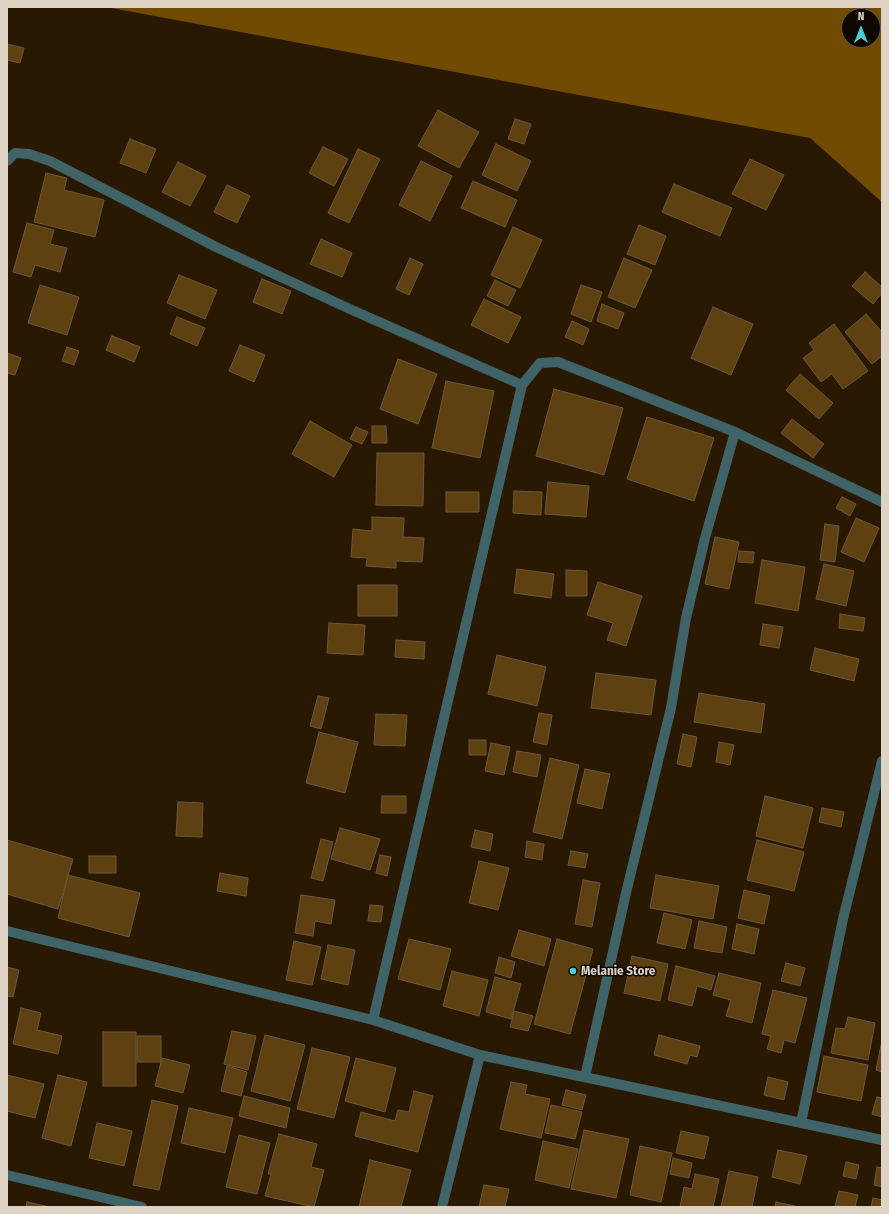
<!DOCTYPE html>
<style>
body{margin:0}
#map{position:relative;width:889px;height:1214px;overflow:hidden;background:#2a1902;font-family:"Fira Sans Condensed",sans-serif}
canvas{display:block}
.frame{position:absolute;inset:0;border:8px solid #ddd2c4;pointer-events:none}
.north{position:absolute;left:841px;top:8px;width:40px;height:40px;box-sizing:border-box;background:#0d0601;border:1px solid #60584f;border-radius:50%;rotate:0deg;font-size:11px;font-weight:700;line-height:16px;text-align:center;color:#ddd2c4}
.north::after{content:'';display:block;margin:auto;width:14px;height:18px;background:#51ccd5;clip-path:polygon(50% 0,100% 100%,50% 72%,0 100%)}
</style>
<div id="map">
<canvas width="889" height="1214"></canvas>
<div class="frame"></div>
<div class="north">N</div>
</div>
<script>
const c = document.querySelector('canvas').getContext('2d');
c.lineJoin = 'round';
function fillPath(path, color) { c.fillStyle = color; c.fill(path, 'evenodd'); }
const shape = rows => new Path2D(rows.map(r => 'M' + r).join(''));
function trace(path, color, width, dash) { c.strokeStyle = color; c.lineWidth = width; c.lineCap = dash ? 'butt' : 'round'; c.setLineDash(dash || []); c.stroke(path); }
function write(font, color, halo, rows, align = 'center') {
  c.font = font + ' "Fira Sans Condensed",sans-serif'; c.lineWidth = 3; c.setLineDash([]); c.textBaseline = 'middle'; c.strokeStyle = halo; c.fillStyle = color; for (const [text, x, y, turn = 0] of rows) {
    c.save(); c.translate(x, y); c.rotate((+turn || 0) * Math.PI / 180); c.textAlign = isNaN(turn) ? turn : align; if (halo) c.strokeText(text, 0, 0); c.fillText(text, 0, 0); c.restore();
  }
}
fillPath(shape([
 [106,7,882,7,882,202,810,138],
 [849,16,873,16,873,40,849,40]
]), '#714a03');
const building = shape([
 [7,44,24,48,20,63,7,60,7,44],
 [438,110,479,132,459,168,418,146,438,110],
 [515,119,531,124,524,144,508,139,515,119],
 [130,139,156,149,146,173,120,163,130,139],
 [496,144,531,161,517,191,482,175,496,144],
 [323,147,348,159,334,186,309,173,323,147],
 [358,149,380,159,349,223,328,213,358,149],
 [750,159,784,175,766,210,732,194,750,159],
 [421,161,452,176,430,221,399,205,421,161],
 [178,162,206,176,190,206,162,192,178,162],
 [46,173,67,178,64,190,104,200,95,237,34,222,46,173],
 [473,181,517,200,505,227,461,208,473,181],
 [674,184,732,208,720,236,662,212,674,184],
 [227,185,250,196,237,223,214,212,227,185],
 [27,223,54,230,50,244,67,248,60,272,35,265,31,277,13,272,27,223],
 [639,225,666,236,655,265,627,254,639,225],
 [513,227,542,240,520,288,491,275,513,227],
 [321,239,352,253,342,277,310,264,321,239],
 [410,258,423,264,409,295,396,289,410,258],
 [624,258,652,270,635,308,608,297,624,258],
 [865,272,882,287,882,293,873,304,852,286,865,272],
 [179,275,217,290,205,319,167,303,179,275],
 [262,279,291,291,282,314,253,302,262,279],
 [495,280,516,290,508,306,487,296,495,280],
 [40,285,79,297,67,335,28,323,40,285],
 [581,285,602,292,591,322,571,314,581,285],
 [484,299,521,317,508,343,471,325,484,299],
 [602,304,624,313,618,329,597,321,602,304],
 [713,307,753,324,731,375,691,358,713,307],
 [866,314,882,332,882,356,872,364,845,332,866,314],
 [177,317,205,328,197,346,170,334,177,317],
 [572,321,589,329,583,345,565,337,572,321],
 [834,324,868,371,843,389,832,374,821,382,803,358,814,350,809,343,834,324],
 [112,336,140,347,134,362,106,350,112,336],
 [240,345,265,355,254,382,229,371,240,345],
 [67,347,79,351,74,365,62,361,67,347],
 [7,353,21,358,15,375,7,373,7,353],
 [398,359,437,374,418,424,380,409,398,359],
 [800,374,833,403,819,419,786,390,800,374],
 [446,381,494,391,480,458,432,448,446,381],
 [554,389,623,408,604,475,536,456,554,389],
 [647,417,714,438,694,501,627,479,647,417],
 [792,419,824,444,813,458,781,433,792,419],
 [310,421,352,445,334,477,292,454,310,421],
 [372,426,386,426,387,443,372,443,372,426],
 [356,427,368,432,362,444,350,439,356,427],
 [377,453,424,453,423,506,376,505,377,453],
 [548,482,589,486,586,517,545,514,548,482],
 [514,491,542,492,541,515,513,513,514,491],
 [446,492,479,492,479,512,446,512,446,492],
 [842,497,856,504,850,516,836,508,842,497],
 [372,517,404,518,403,537,424,538,422,562,396,561,396,568,366,566,367,558,351,557,353,529,372,531,372,517],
 [856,518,879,528,864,562,841,552,856,518],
 [825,524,839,526,835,562,820,560,825,524],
 [715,537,739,542,729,589,705,584,715,537],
 [739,551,754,552,753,563,738,562,739,551],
 [762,560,805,567,798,611,755,603,762,560],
 [824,564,854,571,846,606,816,599,824,564],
 [517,569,554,574,551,598,514,593,517,569],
 [566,570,587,571,587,596,566,596,566,570],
 [598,582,642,596,626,646,607,640,613,623,587,615,598,582],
 [358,585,397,585,397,616,358,616,358,585],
 [840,614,865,618,863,631,839,628,840,614],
 [329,623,365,625,363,655,327,653,329,623],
 [763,624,783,627,779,648,760,645,763,624],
 [396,640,425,642,424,659,395,657,396,640],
 [815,648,859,659,854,681,810,670,815,648],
 [497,655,546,667,537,706,488,694,497,655],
 [596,673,656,680,651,715,591,708,596,673],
 [699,693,765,704,761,733,694,722,699,693],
 [318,696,329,698,321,729,310,726,318,696],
 [539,713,552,715,547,745,533,742,539,713],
 [376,714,407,715,405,746,374,745,376,714],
 [319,732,358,742,345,793,306,783,319,732],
 [683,734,697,737,691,767,677,764,683,734],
 [469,740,486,740,486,755,469,755,469,740],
 [719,742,734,745,730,765,716,762,719,742],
 [491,743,510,747,504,775,485,771,491,743],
 [517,751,541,755,537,777,513,772,517,751],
 [550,758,579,765,562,839,533,832,550,758],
 [585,769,610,774,602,809,577,803,585,769],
 [382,796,406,796,406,813,381,813,382,796],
 [765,796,813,808,803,848,756,836,765,796],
 [178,802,203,803,202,837,176,836,178,802],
 [822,808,844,812,841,827,819,822,822,808],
 [340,828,380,839,370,870,331,859,340,828],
 [475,830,493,834,490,851,471,847,475,830],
 [321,839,333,842,323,881,311,878,321,839],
 [7,840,73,859,58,909,7,894,7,840],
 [757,840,804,852,794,891,747,880,757,840],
 [527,841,544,844,542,860,525,857,527,841],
 [571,851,588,854,585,868,568,865,571,851],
 [380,855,391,857,387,876,376,873,380,855],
 [89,856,116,856,116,873,89,873,89,856],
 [479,861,509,868,498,910,469,903,479,861],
 [220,873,248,878,246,896,217,891,220,873],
 [68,875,140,893,129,937,58,918,68,875],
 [656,875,719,886,713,919,650,908,656,875],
 [583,880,600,883,592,927,575,924,583,880],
 [744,890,770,896,764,924,738,918,744,890],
 [301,895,335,900,331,924,315,921,313,936,295,933,301,895],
 [370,905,383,906,381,922,368,921,370,905],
 [664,913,692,920,685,949,657,943,664,913],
 [699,921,727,927,722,953,694,948,699,921],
 [737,924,759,929,754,954,732,949,737,924],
 [519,930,551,939,544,966,511,956,519,930],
 [409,939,451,949,440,990,398,979,409,939],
 [557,939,593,949,570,1034,534,1024,557,939],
 [294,941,321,947,312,985,286,980,294,941],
 [328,945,355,950,348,985,321,979,328,945],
 [632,956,668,964,660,1001,624,993,632,956],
 [499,957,515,962,511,978,495,973,499,957],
 [786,963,805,968,800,986,781,981,786,963],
 [676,966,715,976,711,990,697,986,692,1006,668,1000,676,966],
 [7,967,19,970,13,997,7,996,7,967],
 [452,971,488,980,479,1016,443,1006,452,971],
 [719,973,761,983,752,1023,726,1016,731,1000,713,995,719,973],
 [495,977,521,984,511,1019,486,1012,495,977],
 [773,990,807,998,795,1043,784,1040,781,1053,767,1049,771,1036,762,1034,773,990],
 [21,1008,41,1013,37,1030,62,1036,58,1054,13,1044,21,1008],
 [514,1011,533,1016,528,1031,510,1027,514,1011],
 [848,1017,875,1023,868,1060,831,1053,836,1028,845,1029,848,1017],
 [232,1031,256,1036,248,1070,224,1064,232,1031],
 [103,1032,136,1032,136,1086,103,1086,103,1032],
 [265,1035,305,1045,290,1101,251,1091,265,1035],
 [659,1035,700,1046,697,1057,690,1055,687,1064,654,1055,659,1035],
 [137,1036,161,1036,161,1062,137,1062,137,1036],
 [882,1040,882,1072,876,1070,882,1040],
 [312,1048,350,1057,334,1118,297,1109,312,1048],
 [824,1056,868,1065,861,1101,817,1092,824,1056],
 [162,1058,190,1065,183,1093,155,1086,162,1058],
 [356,1058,396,1068,385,1112,345,1101,356,1058],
 [227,1066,247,1072,241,1096,221,1091,227,1066],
 [7,1075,44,1084,35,1118,7,1111,7,1075],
 [58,1075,87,1082,71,1146,42,1138,58,1075],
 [768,1077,788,1082,784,1100,764,1095,768,1077],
 [511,1082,527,1085,525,1094,550,1099,541,1138,500,1129,511,1082],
 [566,1090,586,1095,582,1110,562,1105,566,1090],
 [414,1091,433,1096,418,1152,355,1136,361,1112,395,1121,398,1110,409,1112,414,1091],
 [244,1096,290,1108,286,1128,239,1116,244,1096],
 [877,1097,882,1098,882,1117,872,1114,877,1097],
 [152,1100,178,1106,159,1190,133,1185,152,1100],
 [551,1105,582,1112,575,1139,545,1133,551,1105],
 [189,1108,233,1118,225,1153,181,1143,189,1108],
 [97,1123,132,1131,124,1166,89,1158,97,1123],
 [584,1130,629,1139,616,1198,571,1189,584,1130],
 [681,1131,709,1137,704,1159,676,1153,681,1131],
 [279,1134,317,1144,311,1167,324,1170,314,1207,265,1196,271,1174,268,1174,279,1134],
 [239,1135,270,1143,257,1194,226,1187,239,1135],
 [543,1141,578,1149,569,1188,535,1180,543,1141],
 [640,1146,672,1153,661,1202,630,1195,640,1146],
 [778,1150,807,1156,800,1184,772,1177,778,1150],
 [673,1158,692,1163,689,1178,670,1174,673,1158],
 [370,1160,411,1170,401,1207,359,1207,370,1160],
 [846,1162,859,1165,856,1179,843,1176,846,1162],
 [877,1167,882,1168,882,1187,874,1185,877,1167],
 [729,1171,758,1177,752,1207,721,1207,729,1171],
 [695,1174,719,1179,713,1207,680,1207,684,1187,692,1189,695,1174],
 [484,1185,509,1189,505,1207,479,1207,484,1185],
 [839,1191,858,1195,855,1207,835,1206,839,1191],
 [873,1198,882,1200,882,1207,871,1207,873,1198],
 [27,1202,50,1207,26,1207,27,1202],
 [776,1202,799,1207,775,1207,776,1202]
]);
fillPath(building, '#5e4011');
trace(building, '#6b583f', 1);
trace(shape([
 [7,161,15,153,29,154,50,161,216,247,352,310,522,385,540,363,558,362,735,432,882,502],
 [7,931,373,1020,480,1055,882,1140],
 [373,1020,522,385],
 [585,1077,626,893,671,708,686,618,705,538,735,432],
 [801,1123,843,919,882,761],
 [7,1175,142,1207],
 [442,1207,480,1055]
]), '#3f6366', 10);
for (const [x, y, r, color] of [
 [573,971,4,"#51ccd5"]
]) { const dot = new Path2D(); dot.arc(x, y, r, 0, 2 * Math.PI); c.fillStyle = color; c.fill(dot); trace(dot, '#0d0601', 1.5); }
write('bold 13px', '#ddd2c4', '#0d0601', [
 ["Melanie Store",581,971]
], 'left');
</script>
